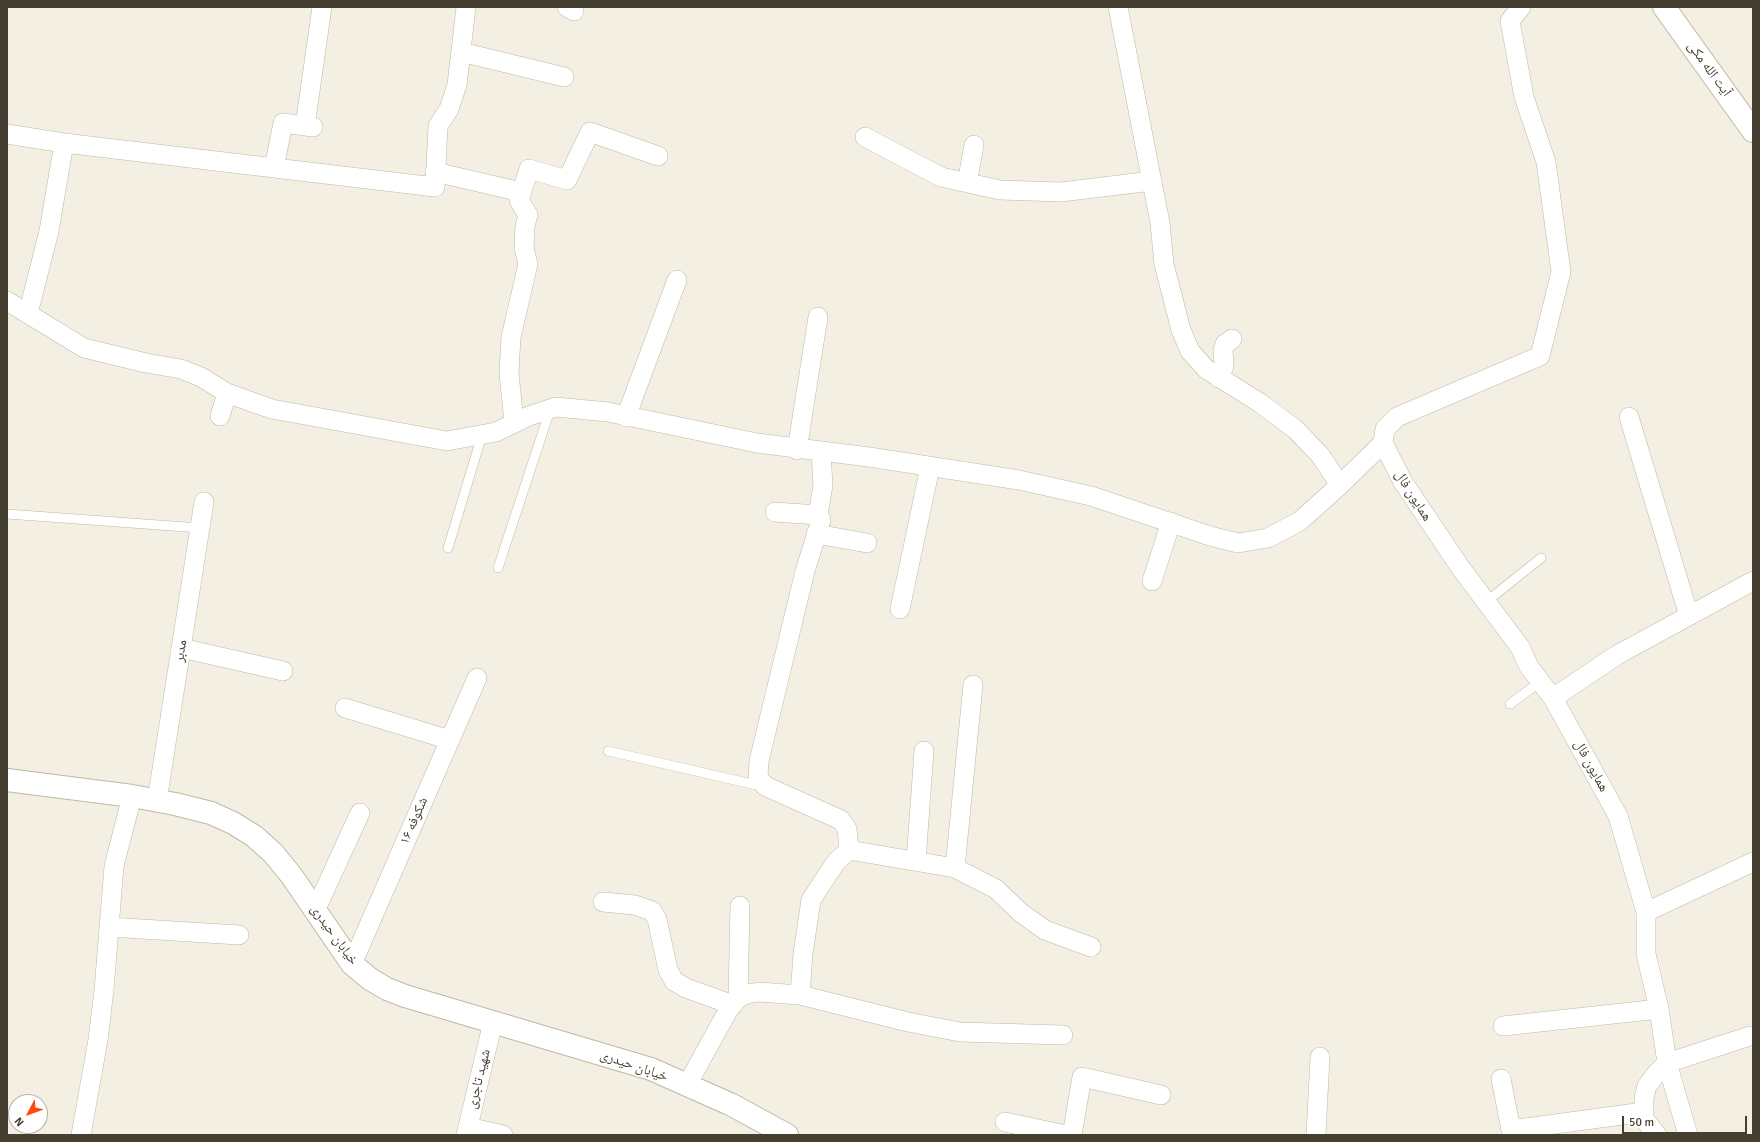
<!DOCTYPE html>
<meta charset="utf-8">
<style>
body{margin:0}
#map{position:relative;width:1760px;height:1142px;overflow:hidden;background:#f3efe2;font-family:Signika,sans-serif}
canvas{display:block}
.frame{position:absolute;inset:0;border:8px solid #453f32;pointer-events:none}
.north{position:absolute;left:8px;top:1094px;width:40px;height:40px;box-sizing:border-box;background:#fff;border:1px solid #b5b2ad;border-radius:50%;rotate:229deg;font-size:11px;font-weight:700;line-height:16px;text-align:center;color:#453f32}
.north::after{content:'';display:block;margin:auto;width:14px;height:18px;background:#ff490d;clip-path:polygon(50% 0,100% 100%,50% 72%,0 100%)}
.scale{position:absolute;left:1622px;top:1116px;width:125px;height:18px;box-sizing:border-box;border:2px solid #453f32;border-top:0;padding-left:5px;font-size:12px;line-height:14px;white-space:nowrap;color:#453f32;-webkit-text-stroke:3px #fff;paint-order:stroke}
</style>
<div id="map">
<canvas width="1760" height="1142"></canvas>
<div class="frame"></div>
<div class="north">N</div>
<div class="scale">50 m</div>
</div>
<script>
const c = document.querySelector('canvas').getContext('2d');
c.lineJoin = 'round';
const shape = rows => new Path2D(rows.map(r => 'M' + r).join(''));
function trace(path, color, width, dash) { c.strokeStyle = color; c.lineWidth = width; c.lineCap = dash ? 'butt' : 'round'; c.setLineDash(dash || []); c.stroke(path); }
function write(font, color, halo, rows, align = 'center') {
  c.font = font + ' Signika,"Noto Naskh Arabic",sans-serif'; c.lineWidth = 3; c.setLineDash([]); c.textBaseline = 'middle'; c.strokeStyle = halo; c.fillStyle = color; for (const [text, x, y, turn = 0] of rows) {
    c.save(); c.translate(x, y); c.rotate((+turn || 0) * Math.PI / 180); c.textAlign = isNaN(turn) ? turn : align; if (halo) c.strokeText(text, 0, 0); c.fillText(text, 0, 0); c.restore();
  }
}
const service = shape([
 [7,514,200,528],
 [448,548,482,435],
 [498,568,550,410],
 [1486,602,1541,558],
 [1510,704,1540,682],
 [608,751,761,786]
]);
const minor = shape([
 [567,7,574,11],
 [1118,7,1160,223,1164,264,1181,330,1190,351,1206,369,1260,403,1295,429,1320,455,1340,485,1383,443,1385,429,1397,417,1540,356,1561,272,1546,162,1524,97,1510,21,1521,7],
 [461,52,564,77],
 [305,126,322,7],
 [7,134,64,143,435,187,438,126,449,109,457,85,466,7],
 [865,137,941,177,1000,190,1061,192,1152,181],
 [274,168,283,123,313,127],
 [435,172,521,192],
 [967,183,974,145],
 [7,301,84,348,146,363,181,369,201,377,227,393,249,401,272,409,447,441,496,432,529,416,556,407,608,412,757,443,869,457,1019,480,1091,496,1210,536,1238,543,1268,538,1300,521,1340,485],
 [28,314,49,231,64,143],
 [1219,378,1224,366,1223,350,1225,344,1232,339],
 [220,416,227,393],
 [626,417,677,280],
 [1629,417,1689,616],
 [514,423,509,373,511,337,528,264,524,248,525,226,528,215,519,200,529,169,567,180,590,132,658,156],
 [1383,443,1403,482,1460,567,1520,647,1529,667,1553,698,1618,816,1646,912,1646,954,1659,1009,1667,1063,1688,1135],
 [797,450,818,317],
 [821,452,823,485,818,515,821,520,805,571,759,761,758,777,765,786,841,820,847,829,849,850,955,868,996,889,1021,913,1045,930,1091,947],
 [775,512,818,515],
 [816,534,867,543],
 [1152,581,1171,522],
 [900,609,930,467],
 [181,648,283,671],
 [1553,698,1617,655,1753,581],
 [345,708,450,740],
 [157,801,204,502],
 [916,861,924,751],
 [955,868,973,685],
 [603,902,635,905,652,911,657,919,668,970,674,981,686,988,733,1005],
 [315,911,360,813],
 [1646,912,1753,862],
 [109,927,239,935],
 [352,964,477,678],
 [800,995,803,954,811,900,836,862,849,850],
 [738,998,740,906],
 [1503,1026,1659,1009],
 [1501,1079,1511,1130,1644,1112],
 [687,1085,729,1009,738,998,747,994,759,992,800,995,908,1022,960,1032,1063,1035],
 [1005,1122,1066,1135],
 [468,1127,503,1135],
 [81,1135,98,1040,104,990,114,866,132,796],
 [466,1135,493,1022],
 [1072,1135,1082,1077,1161,1095],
 [1316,1135,1320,1057],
 [1657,1135,1644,1119,1644,1098,1647,1086,1656,1074,1667,1063,1750,1036]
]);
const tertiary = shape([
 [1664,7,1753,131],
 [7,780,132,796,175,804,211,813,233,823,254,836,273,853,291,875,352,964,370,979,387,989,405,996,651,1069,732,1105,787,1135]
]);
trace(service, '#bfb8a4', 10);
trace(minor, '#bfb8a4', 20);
trace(tertiary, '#bfb8a4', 24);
trace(service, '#fff', 9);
trace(minor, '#fff', 19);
trace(tertiary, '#fff', 22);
write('14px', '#453f32', '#fff', [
 ["آیت الله مکی",1709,69,54],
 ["همایون فال",1413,496,58],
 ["مدبر",181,651,-81],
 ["همایون فال",1591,766,61],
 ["شکوفه ۱۶",414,821,-66],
 ["خیابان حیدری",334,935,54],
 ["خیابان حیدری",634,1066,19],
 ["شهید تاجری",479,1079,-76]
]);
</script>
